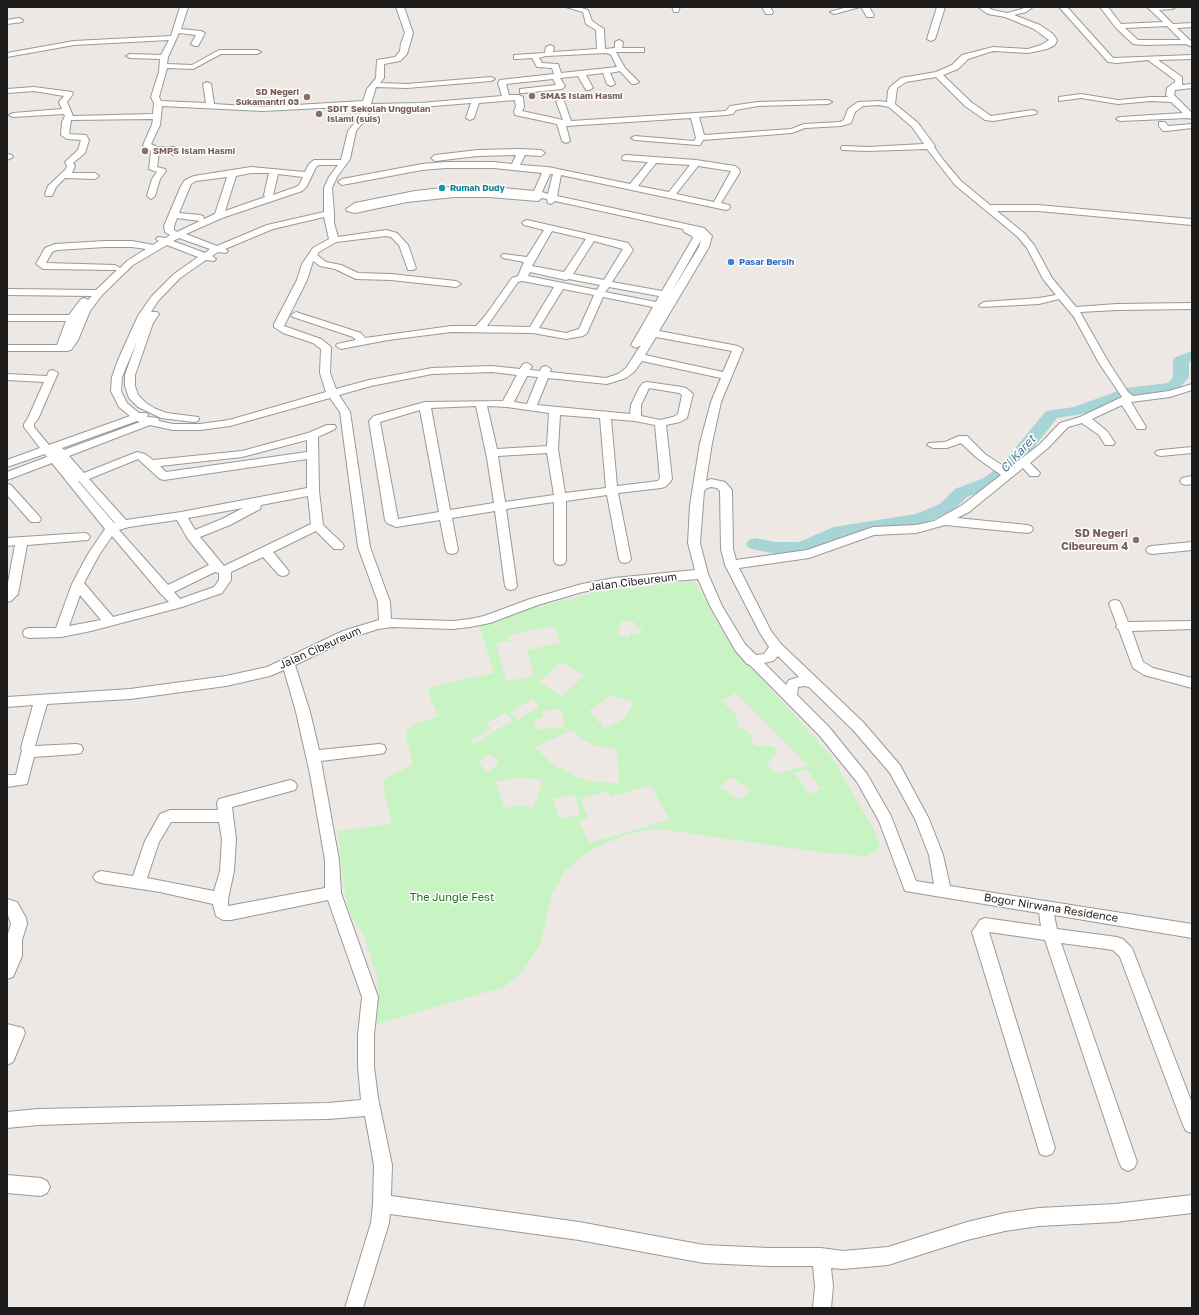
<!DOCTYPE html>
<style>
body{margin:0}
#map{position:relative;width:1199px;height:1315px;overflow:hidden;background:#ede8e3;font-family:"Golos Text",sans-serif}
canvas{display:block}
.frame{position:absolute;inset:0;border:8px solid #1c1c1c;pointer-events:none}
</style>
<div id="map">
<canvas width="1199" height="1315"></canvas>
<div class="frame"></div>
</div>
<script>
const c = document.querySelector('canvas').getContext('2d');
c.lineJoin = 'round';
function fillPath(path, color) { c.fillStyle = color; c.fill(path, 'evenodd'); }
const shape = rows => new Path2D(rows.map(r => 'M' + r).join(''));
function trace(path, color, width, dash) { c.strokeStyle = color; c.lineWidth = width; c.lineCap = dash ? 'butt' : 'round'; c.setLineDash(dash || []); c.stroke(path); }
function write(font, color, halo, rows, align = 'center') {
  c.font = font + ' "Golos Text",sans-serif'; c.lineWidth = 3; c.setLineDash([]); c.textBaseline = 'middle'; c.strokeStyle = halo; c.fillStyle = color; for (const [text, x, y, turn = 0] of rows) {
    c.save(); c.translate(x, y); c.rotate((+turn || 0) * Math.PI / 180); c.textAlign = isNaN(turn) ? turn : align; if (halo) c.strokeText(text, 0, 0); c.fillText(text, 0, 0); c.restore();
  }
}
fillPath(shape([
 [694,581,724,634,734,648,831,756,874,830,879,843,879,849,867,856,826,853,666,830,646,830,622,836,597,847,580,858,566,870,552,893,541,942,523,971,504,987,370,1026,378,993,377,976,363,934,350,913,344,889,338,831,392,824,383,786,384,781,388,777,410,766,413,762,406,737,407,730,414,724,439,716,432,703,428,690,429,688,452,682,494,673,478,622,597,592],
 [622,620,635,622,634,626,642,628,640,635,631,633,629,637,617,635],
 [554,626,561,643,527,650,534,676,506,681,496,643,510,641,508,635],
 [561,662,584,676,562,696,539,682],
 [736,693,808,765,776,774,766,763,772,759,776,753,776,750,773,746,756,746,751,739,751,734,738,726,736,714,721,701],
 [609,695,632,702,632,707,624,719,613,725,604,728,589,711,603,702],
 [532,699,540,706,518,720,510,713],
 [561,709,564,727,535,730,534,719,543,718,542,711],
 [505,712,513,720,474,744,471,741,491,729,486,724],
 [572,730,583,740,592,744,601,747,617,749,619,783,593,782,575,776,551,763,535,747],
 [490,754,500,763,487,772,478,762],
 [806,768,821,790,820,790,809,794,795,773],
 [730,777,751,789,741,800,720,788],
 [515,778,529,778,543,780,534,807,512,806,504,809,496,782],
 [651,785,669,820,589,843,579,821,588,818,580,799,608,791,610,797],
 [575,795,580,815,559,819,553,798]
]), '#c8f3c3');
fillPath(shape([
 [1192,351,1192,361,1189,362,1189,377,1178,390,1129,397,1108,406,1082,414,1057,418,1015,471,996,486,967,497,952,512,919,525,838,538,801,554,775,554,749,548,746,544,749,540,755,538,775,542,799,542,834,527,916,514,940,504,955,489,984,478,1003,463,1046,411,1074,407,1126,388,1168,383,1173,377,1173,360,1176,357,1192,351]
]), '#a7d4d6');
const minor = shape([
 [180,7,188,7,181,29,201,31,205,33,198,46,195,46,191,44,196,35,179,33,168,57,167,64,192,65,219,50,257,50,261,52,257,54,221,54,193,69,167,68,159,97,161,101,206,103,203,84,207,82,211,84,214,104,262,107,363,101,367,89,376,78,377,60,395,57,400,51,401,43,405,33,396,7,404,7,413,33,407,54,400,61,384,64,384,78,380,83,407,84,491,77,495,79,491,81,407,88,376,87,371,104,421,103,502,96,498,83,500,80,554,74,552,68,537,67,532,58,517,59,514,59,514,55,545,53,546,47,550,45,554,47,553,52,597,49,596,30,586,24,583,12,566,7,578,7,588,10,592,21,604,29,605,49,615,48,615,42,619,40,623,42,622,48,644,48,644,52,616,52,625,68,639,82,635,84,632,84,620,71,610,73,615,84,611,86,607,84,603,73,586,75,593,88,589,90,586,90,578,76,560,78,565,86,562,89,523,93,520,93,520,89,556,85,553,79,506,84,509,95,519,95,523,97,524,107,522,111,563,120,556,101,560,99,564,101,571,121,726,111,730,106,758,102,828,100,832,102,828,104,758,106,736,110,733,114,726,115,699,117,704,135,791,129,804,124,840,122,844,120,848,109,858,102,879,101,887,102,888,91,890,87,901,78,936,72,952,65,962,55,993,47,1028,49,1041,45,1049,40,1034,29,1005,17,988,14,978,7,987,7,993,10,1007,13,1022,9,1025,7,1033,7,1026,12,1014,15,1040,25,1053,34,1057,40,1055,45,1047,49,1028,53,993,51,968,59,958,69,943,75,971,102,991,116,1033,110,1037,112,1036,114,993,121,985,120,965,106,936,77,906,82,897,88,895,104,918,123,935,146,934,147,944,161,961,181,990,205,1038,205,1192,219,1192,225,1038,211,997,211,1024,233,1034,245,1052,278,1076,307,1117,304,1192,303,1192,309,1117,310,1080,312,1109,363,1128,392,1133,396,1169,391,1192,384,1192,390,1170,397,1131,402,1146,427,1145,429,1137,429,1122,405,1092,419,1107,431,1115,443,1113,445,1105,445,1099,435,1082,423,1068,427,1048,448,1030,463,1040,473,1038,476,1030,476,1023,468,969,512,957,518,1027,525,1031,526,1033,529,1031,532,1027,533,945,525,916,533,874,535,809,558,739,568,771,631,781,644,863,722,900,765,929,819,943,855,950,886,1192,924,1192,938,1054,915,1057,929,1117,937,1123,939,1132,948,1192,1103,1192,1133,1186,1131,1183,1125,1120,957,1113,950,1061,943,1137,1162,1134,1168,1128,1171,1122,1168,1119,1162,1045,940,989,932,1055,1148,1052,1154,1046,1156,1040,1154,972,932,980,920,985,918,1041,926,1039,913,905,891,879,821,857,782,819,735,750,665,747,664,735,650,710,606,698,579,614,586,582,592,538,605,490,623,470,627,453,629,392,627,378,629,353,637,295,665,310,712,319,750,379,744,384,745,386,749,384,753,379,754,321,761,339,860,341,893,378,997,374,1035,374,1067,378,1098,392,1165,391,1196,579,1222,704,1245,769,1248,821,1248,843,1251,888,1247,967,1222,1005,1213,1039,1208,1115,1204,1192,1195,1192,1213,1115,1222,1039,1226,1005,1231,967,1240,888,1265,843,1269,831,1268,833,1286,831,1308,813,1308,815,1286,813,1266,769,1266,704,1263,579,1240,390,1214,389,1223,363,1308,345,1308,371,1223,373,1204,374,1165,365,1116,328,1119,132,1122,38,1125,7,1128,7,1112,38,1109,328,1103,361,1100,358,1067,358,1035,362,997,328,900,231,920,223,920,216,916,213,904,160,892,101,883,96,881,93,877,96,873,101,871,133,876,145,841,160,814,170,810,218,810,217,803,219,799,290,780,295,782,297,786,295,790,232,807,236,839,234,871,228,899,228,906,325,888,325,860,310,774,296,712,284,670,270,676,226,686,130,699,47,704,35,746,76,744,81,745,83,749,81,753,76,754,34,757,27,784,7,787,7,775,16,775,22,750,21,748,33,705,7,707,7,697,130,689,226,676,267,667,343,631,379,620,378,602,358,547,340,412,330,398,230,426,200,430,173,430,150,425,69,456,84,473,137,452,145,454,153,460,242,451,308,433,327,425,335,425,336,427,335,429,318,437,319,491,323,525,342,543,344,546,342,549,334,549,316,531,273,552,287,569,289,572,287,575,283,576,279,575,263,557,231,572,231,580,222,593,182,607,91,631,61,637,29,638,24,636,23,633,24,630,29,628,56,628,72,584,88,554,105,529,52,463,7,480,7,472,47,457,45,454,7,467,7,460,40,448,24,427,24,424,28,418,44,382,7,380,7,374,47,376,49,371,53,370,58,373,38,419,34,424,34,427,49,445,130,416,119,407,111,391,112,377,118,360,138,316,151,297,174,274,198,257,167,245,133,265,102,295,90,311,78,340,71,350,67,351,7,351,7,345,57,345,66,321,7,321,7,315,69,315,81,299,84,298,88,300,92,296,7,295,7,289,96,290,117,270,43,269,36,264,45,248,55,244,105,241,132,241,153,245,159,241,156,239,158,237,166,238,170,235,165,232,164,226,181,186,185,180,194,176,251,167,305,172,309,164,314,160,341,160,348,131,360,116,362,106,262,111,162,106,160,125,151,144,157,147,175,147,177,152,173,155,169,152,159,152,157,167,165,169,166,171,160,179,155,196,151,199,147,196,152,179,157,172,149,169,151,151,143,145,152,125,153,119,71,120,69,134,86,135,89,140,85,153,73,163,75,166,72,173,95,173,99,176,95,179,65,178,56,187,52,196,46,196,45,194,48,186,66,169,67,166,65,162,78,150,81,140,67,139,61,135,62,122,65,116,64,114,13,117,9,115,13,113,62,109,59,102,64,96,34,91,7,93,7,89,34,87,72,92,73,94,67,102,73,116,153,114,154,103,151,97,159,72,160,59,130,58,126,56,130,54,161,55,169,40,74,45,7,57,7,53,74,41,171,36,180,7],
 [607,53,611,55,617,67,561,73,558,64,542,63,539,58,546,56,607,53],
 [515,100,516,107,514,111,515,115,557,124,562,141,566,143,570,141,566,126,691,118,696,138,694,141,635,136,631,138,635,140,697,145,700,145,703,140,792,133,805,128,841,126,851,123,855,112,863,106,879,105,889,107,912,127,924,144,868,147,845,146,842,146,841,148,842,150,868,151,927,149,955,185,1018,237,1027,248,1043,279,1056,295,1039,298,984,302,979,305,981,307,1039,304,1059,299,1074,317,1099,363,1122,397,1080,417,1060,423,1040,444,1008,469,985,454,967,436,959,436,945,442,929,443,927,445,933,448,947,448,961,443,977,458,1001,475,961,506,934,521,916,525,873,527,807,550,736,560,733,549,732,490,725,482,711,479,706,481,712,443,721,402,743,349,738,346,659,331,709,247,712,236,704,228,557,196,561,175,726,210,729,209,730,207,729,205,721,203,740,172,739,169,735,166,696,160,626,155,623,156,622,158,623,160,648,162,630,184,548,167,520,165,525,155,541,156,545,153,541,150,520,149,478,150,435,155,431,158,435,161,478,156,516,155,512,164,494,162,446,162,422,164,342,179,338,182,342,185,422,170,446,168,494,168,542,173,534,191,493,187,451,187,415,191,355,203,346,209,347,211,355,213,407,202,454,197,489,197,538,201,542,198,547,199,548,203,551,204,555,201,683,229,684,232,692,236,693,238,662,291,612,282,633,250,628,243,527,220,524,221,522,223,524,225,544,230,527,257,503,254,501,256,503,258,524,262,518,276,512,278,485,316,476,326,451,326,365,338,361,333,299,313,296,312,291,315,293,317,353,337,356,340,337,344,336,346,341,349,388,340,451,332,533,333,566,339,583,336,587,333,603,297,653,307,631,345,636,348,641,345,626,368,618,374,606,378,550,372,551,369,546,366,542,367,540,371,530,370,532,366,527,363,523,364,520,369,492,366,432,368,369,380,336,389,330,373,331,348,330,346,321,339,284,326,307,280,313,261,320,266,335,269,356,279,391,280,456,287,461,284,456,281,391,274,358,273,341,265,326,262,317,255,319,252,336,242,386,236,391,237,399,245,408,270,414,270,416,268,408,245,397,233,386,230,338,237,334,223,334,213,332,188,337,177,350,159,356,131,368,116,370,108,421,107,471,103,466,118,470,120,474,118,479,103,515,100],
 [656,163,690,165,669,192,638,186,656,163],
 [319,165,338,165,329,177,324,188,324,212,267,225,217,246,186,234,222,218,302,191,307,186,316,167,319,165],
 [698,166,731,171,714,202,676,194,698,166],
 [251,173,269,173,264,195,265,197,225,211,236,176,251,173],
 [278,174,303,177,299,185,296,187,273,195,278,174],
 [550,174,553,174,548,194,542,192,550,174],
 [227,177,215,214,204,219,203,216,200,215,179,213,191,184,196,181,227,177],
 [324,217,329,239,313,248,302,264,297,280,274,324,274,327,283,333,313,343,321,349,320,373,326,392,229,420,200,424,173,424,159,421,158,418,147,417,148,415,147,413,139,413,127,403,121,391,122,377,137,341,125,375,125,386,129,398,138,407,161,418,194,422,198,421,199,419,198,417,167,413,156,409,146,403,138,395,135,386,135,375,153,323,159,314,157,312,151,312,158,301,180,278,206,260,214,261,216,259,212,256,218,252,226,253,228,251,225,249,273,229,324,217],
 [177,218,200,221,177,232,174,230,174,226,177,218],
 [552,231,586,239,564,272,532,266,552,231],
 [179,238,210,249,205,253,173,241,179,238],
 [701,240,699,247,671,293,701,240],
 [594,241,623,249,604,280,573,274,594,241],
 [105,247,132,247,146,249,127,261,120,268,115,265,46,263,52,252,57,250,105,247],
 [530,272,566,280,569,279,600,285,597,290,528,276,530,272],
 [522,281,554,287,530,327,487,326,518,282,522,281],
 [609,287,659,296,656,302,605,292,609,287],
 [563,289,594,295,579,329,566,333,539,328,563,289],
 [656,337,732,351,723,372,645,355,656,337],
 [642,361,721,378,711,402,700,443,690,505,688,543,695,570,614,578,582,584,530,599,484,616,470,619,453,621,391,619,390,602,370,547,350,412,339,395,371,386,432,374,492,372,517,375,503,401,425,402,374,416,369,421,385,520,387,523,396,527,440,520,446,550,448,553,452,554,456,553,458,550,452,518,495,511,505,586,507,589,511,590,515,589,517,586,506,509,554,502,554,561,556,564,560,565,564,564,566,561,566,501,607,495,619,559,621,562,625,563,629,562,631,559,618,493,661,488,665,487,670,482,672,479,666,425,680,422,687,418,693,394,686,388,682,387,647,382,643,383,639,388,631,405,630,414,537,405,548,378,607,384,626,378,634,372,642,361],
 [527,376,538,377,527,404,514,402,527,376],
 [649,388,679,393,682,395,678,414,673,417,660,420,641,416,641,405,649,388],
 [476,406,487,458,494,503,450,510,431,408,476,406],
 [487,406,507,407,549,413,547,446,497,449,487,406],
 [420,410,439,512,398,519,380,422,420,410],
 [560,415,600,418,606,488,565,493,558,449,560,415],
 [611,419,635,421,655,425,660,478,658,481,617,486,611,419],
 [137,421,140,422,64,450,62,448,137,421],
 [307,440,307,452,166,472,160,466,242,457,307,440],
 [547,453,554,495,505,502,498,456,547,453],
 [138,459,160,479,164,480,307,459,307,488,181,512,126,520,89,479,138,459],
 [78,481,79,481,115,523,114,523,78,481],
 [711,487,717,488,720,491,721,549,725,565,760,633,769,647,764,654,756,655,745,644,722,606,708,574,700,543,704,491,707,488,711,487],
 [308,496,311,524,224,566,200,537,230,525,260,509,261,505,308,496],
 [243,508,222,519,195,530,188,518,243,508],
 [177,520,188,539,209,565,168,585,119,530,129,527,177,520],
 [112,536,161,594,169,602,113,617,84,583,99,555,112,536],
 [215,572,219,573,219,580,214,587,180,599,174,592,215,572],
 [80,595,101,620,69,626,80,595],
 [778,656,799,677,789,680,786,685,764,663,773,661,778,656],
 [804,686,809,687,853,730,890,773,915,819,929,855,934,884,916,881,891,816,867,774,829,727,797,695,798,687,804,686],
 [171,822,219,822,222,839,220,871,214,891,147,878,159,842,171,822],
 [672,7,680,7,678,12,674,12,672,7],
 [762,7,770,7,773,12,772,14,766,14,762,7],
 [847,7,860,7,834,14,830,12,847,7],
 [861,7,869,7,874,15,873,17,867,17,861,7],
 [937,7,945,7,935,39,931,41,927,39,937,7],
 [1059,7,1067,7,1113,58,1192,55,1192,59,1158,60,1182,77,1182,85,1192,84,1192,88,1175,90,1174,95,1192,113,1192,119,1188,118,1120,121,1116,119,1120,117,1183,113,1171,102,1151,101,1118,104,1081,98,1059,101,1059,97,1081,94,1118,100,1151,97,1168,97,1166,95,1167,88,1175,82,1175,80,1148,60,1117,63,1108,62,1059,7],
 [1100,7,1108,7,1121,24,1163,22,1147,7,1176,7,1172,9,1159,10,1173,24,1192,23,1192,27,1177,28,1192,42,1192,47,1186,44,1144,45,1133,44,1116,28,1100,7],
 [1167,26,1181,40,1138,40,1125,28,1167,26],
 [19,18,23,20,22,22,7,24,7,20,19,18],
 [1159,122,1165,122,1168,126,1192,124,1192,128,1166,131,1163,131,1159,126,1159,122],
 [7,154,12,155,13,157,7,160,7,154],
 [1192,447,1192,453,1161,456,1157,455,1155,453,1157,451,1161,450,1192,447],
 [1192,476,1192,484,1186,485,1182,484,1180,481,1182,478,1192,476],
 [7,484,11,485,39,516,41,519,39,522,31,522,7,495,7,484],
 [84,533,88,534,90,537,88,540,27,545,18,594,11,601,7,602,7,588,15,545,7,546,7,538,84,533],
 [1192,542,1192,550,1152,554,1148,553,1146,550,1148,547,1152,546,1192,542],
 [1115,600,1119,601,1121,604,1128,622,1192,621,1192,629,1132,631,1143,662,1153,668,1192,678,1192,688,1144,675,1133,668,1119,630,1116,627,1117,625,1109,604,1111,601,1115,600],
 [7,899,17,902,26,918,27,924,22,940,22,956,13,977,7,979,7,937,11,924,7,912,7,899],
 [7,1024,23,1028,25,1033,13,1062,7,1065,7,1024],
 [7,1175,41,1178,47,1181,50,1187,47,1193,41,1196,7,1193,7,1175]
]);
trace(minor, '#999', 2);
fillPath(minor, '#fff');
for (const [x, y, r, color] of [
 [532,96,4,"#8d6e63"],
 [307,97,4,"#8d6e63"],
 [319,114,4,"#8d6e63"],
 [145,151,4,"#8d6e63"],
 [442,188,4,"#0f9aa8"],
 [731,262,4,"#3f7fe0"],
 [1136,540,4,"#8d6e63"]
]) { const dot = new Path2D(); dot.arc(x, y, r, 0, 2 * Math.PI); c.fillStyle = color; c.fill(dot); trace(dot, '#fff', 1.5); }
write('bold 9px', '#785e54', '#fff', [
 ["SD Negeri",299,92,"right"],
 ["Sukamantri 03",299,102,"right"],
 ["SMAS Islam Hasmi",540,96],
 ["SDIT Sekolah Unggulan",327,109],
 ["Islami (suis)",327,119],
 ["SMPS Islam Hasmi",153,151]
], 'left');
write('bold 9px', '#0d838f', '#fff', [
 ["Rumah Dudy",450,188]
], 'left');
write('bold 9px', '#366cbe', '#fff', [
 ["Pasar Bersih",739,262]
], 'left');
write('bold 11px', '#785e54', '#fff', [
 ["SD Negeri",1128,534],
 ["Cibeureum 4",1128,547]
], 'right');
write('11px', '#1c1c1c', '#fff', [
 ["Jalan Cibeureum",633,582,-7],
 ["Jalan Cibeureum",320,648,-24],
 ["Bogor Nirwana Residence",1051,908,9]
]);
write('11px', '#1d6f16', '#fff', [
 ["The Jungle Fest",452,898]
]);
write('italic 12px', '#4c7c94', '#fff', [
 ["Ci Karet",1018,454,-48]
]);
</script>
